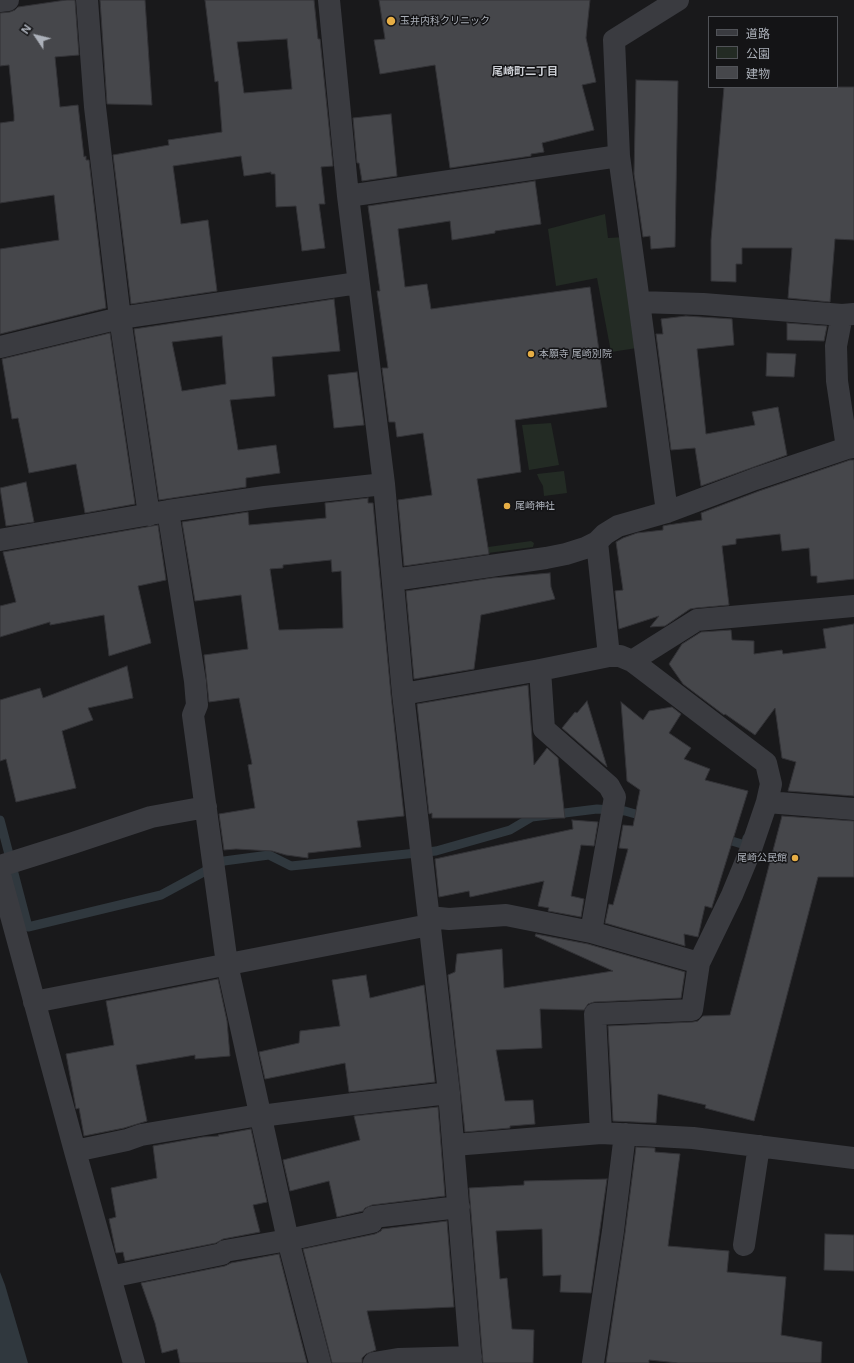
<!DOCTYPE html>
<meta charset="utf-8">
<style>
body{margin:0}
#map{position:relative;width:854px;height:1363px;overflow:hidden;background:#19191b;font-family:Inter,"Noto Sans JP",sans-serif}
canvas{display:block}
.legend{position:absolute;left:708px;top:16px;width:130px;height:72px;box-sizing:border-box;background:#141416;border:1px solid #515358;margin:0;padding:5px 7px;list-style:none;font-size:12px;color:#acb1ba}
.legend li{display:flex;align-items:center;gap:8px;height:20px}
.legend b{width:20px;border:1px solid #515358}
.north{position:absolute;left:16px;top:16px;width:40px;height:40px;-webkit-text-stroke:3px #141416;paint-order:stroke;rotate:305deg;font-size:11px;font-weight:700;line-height:16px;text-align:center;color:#acb1ba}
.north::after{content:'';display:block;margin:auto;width:14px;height:18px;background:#acb1ba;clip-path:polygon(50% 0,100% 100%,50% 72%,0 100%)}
</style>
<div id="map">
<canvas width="854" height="1363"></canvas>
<ul class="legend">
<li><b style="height:5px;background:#3a3b40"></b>道路</li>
<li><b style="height:11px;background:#232b24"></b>公園</li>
<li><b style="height:11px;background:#46474b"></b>建物</li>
</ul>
<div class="north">N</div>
</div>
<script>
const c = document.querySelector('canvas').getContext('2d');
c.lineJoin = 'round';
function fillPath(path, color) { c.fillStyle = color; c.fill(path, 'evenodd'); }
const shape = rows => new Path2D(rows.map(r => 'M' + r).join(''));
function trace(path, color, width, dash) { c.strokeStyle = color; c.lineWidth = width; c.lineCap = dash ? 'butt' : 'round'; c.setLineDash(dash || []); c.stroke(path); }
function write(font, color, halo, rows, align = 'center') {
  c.font = font + ' Inter,"Noto Sans JP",sans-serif'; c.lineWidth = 3; c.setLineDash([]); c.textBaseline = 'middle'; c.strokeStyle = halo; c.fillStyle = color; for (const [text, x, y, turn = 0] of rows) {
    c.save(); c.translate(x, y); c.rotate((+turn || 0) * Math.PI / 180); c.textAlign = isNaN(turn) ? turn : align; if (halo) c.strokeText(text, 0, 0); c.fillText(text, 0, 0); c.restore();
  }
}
fillPath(shape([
 [605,214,608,238,625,237,637,348,611,352,597,278,556,286,548,229],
 [551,423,559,465,529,470,522,425],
 [564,471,567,493,544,496,543,486,539,479,537,474],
 [531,541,534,543,533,547,451,558,467,550]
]), '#232b24');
fillPath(shape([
 [0,1272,5,1285,28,1363,0,1363]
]), '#30383e');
trace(shape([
 [0,820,28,927,161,895,224,861,269,855,291,866,436,851,510,830,532,817,597,809,625,811,646,817],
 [722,838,745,845,747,838]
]), '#30383e', 9);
const building = shape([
 [66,0,75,0,79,55,55,57,60,107,78,105,84,157,86,156,86,160,89,160,106,308,0,334,0,249,59,240,54,195,0,203,0,123,14,121,14,115,9,65,0,66,0,13,10,12,15,10,18,7,66,0],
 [100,0,145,0,152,105,107,104,100,0],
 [205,0,314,0,318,39,320,39,333,166,321,167,325,204,319,204,325,248,302,251,296,206,276,207,275,174,271,174,271,172,244,176,241,156,173,166,181,224,208,220,217,291,131,304,113,155,169,145,168,140,222,132,218,81,215,82,205,0],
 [287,39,292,89,244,93,237,42,287,39],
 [379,0,590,0,586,38,596,82,582,85,594,130,542,143,544,152,531,154,531,156,450,168,435,65,380,74,374,40,385,39,379,0],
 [636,80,678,81,675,247,651,249,650,236,643,237,634,174,636,80],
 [724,87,854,87,854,240,835,239,830,302,788,298,792,248,742,248,742,264,736,264,736,282,711,281,711,240,724,87],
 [391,114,397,176,362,181,359,163,357,163,353,118,391,114],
 [535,181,541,224,495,231,495,233,452,240,450,221,398,229,405,287,427,284,431,309,590,287,607,407,515,420,521,472,477,479,489,554,404,566,398,500,432,495,423,433,397,437,395,422,389,422,382,368,388,368,377,291,380,291,368,206,535,181],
 [334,299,340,351,272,357,275,396,230,400,238,450,276,445,280,473,246,478,246,487,159,500,134,329,334,299],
 [222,336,226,384,182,391,172,342,222,336],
 [686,316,732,319,734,345,697,349,706,434,755,425,752,412,778,407,787,455,701,486,695,448,671,450,656,334,663,334,661,319,686,316],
 [787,323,827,326,824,341,787,340,787,323],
 [110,333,135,504,85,513,76,464,29,473,18,418,12,419,2,359,110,333],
 [767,353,796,354,794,377,766,376,767,353],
 [357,372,364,425,334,428,328,375,357,372],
 [850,460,854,460,854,579,817,583,817,576,811,576,809,548,782,551,780,534,736,539,736,544,722,546,729,605,696,608,690,609,665,626,650,627,659,616,619,629,615,591,623,590,616,542,623,538,637,533,663,530,663,526,668,525,702,520,701,513,759,491,850,460],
 [26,482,34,522,6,526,0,488,26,482],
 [368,498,368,503,373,503,391,695,404,816,357,821,361,847,308,853,308,858,286,855,272,851,236,849,224,850,219,814,255,808,248,765,252,764,239,698,209,702,204,655,248,649,241,595,195,601,182,522,248,512,249,525,326,518,325,503,368,498],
 [331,560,332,572,341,571,343,628,279,630,270,569,283,568,283,565,331,560],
 [158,525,166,580,138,586,151,643,109,656,104,615,50,625,50,622,0,637,0,606,16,602,3,552,158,525],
 [550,573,551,587,555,599,481,615,474,669,414,679,406,591,492,578,550,573],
 [854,624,854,796,788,791,796,762,782,758,775,708,755,735,725,714,724,715,683,684,669,664,682,644,701,632,731,630,732,640,754,641,754,654,782,650,783,654,826,648,823,629,854,624],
 [127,666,133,698,88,708,93,720,62,731,76,788,16,802,6,759,0,761,0,700,40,688,43,698,127,666],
 [528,685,534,765,547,748,558,758,565,818,432,818,432,813,429,814,417,704,528,685],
 [587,701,607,767,562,728,575,712,577,713,587,701],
 [621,702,643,720,649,711,672,707,681,714,669,733,691,748,684,759,710,769,705,780,748,791,712,907,712,908,705,906,698,937,684,934,685,946,605,923,609,904,613,905,628,849,619,848,623,825,633,826,640,790,627,781,621,702],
 [782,816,854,821,854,877,818,877,754,1121,705,1108,706,1105,658,1094,656,1123,613,1121,608,1026,693,1022,698,1021,703,1016,730,1015,782,816],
 [572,820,598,822,594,846,581,845,571,896,584,899,581,917,548,911,549,908,538,906,544,881,470,897,469,891,439,897,435,859,573,829,572,820],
 [536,934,588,944,685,972,681,998,594,1002,588,1004,584,1010,540,1009,542,1048,496,1050,505,1101,533,1100,535,1124,510,1126,510,1128,465,1132,448,975,455,972,457,954,502,949,504,988,613,971,535,936,536,934],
 [366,975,370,998,424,985,435,1082,349,1092,345,1063,265,1079,259,1052,299,1043,300,1031,340,1026,332,980,366,975],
 [218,979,227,1021,230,1056,195,1059,195,1055,136,1065,147,1121,124,1128,84,1136,79,1108,76,1109,75,1103,66,1054,114,1045,106,1001,218,979],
 [438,1107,445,1196,372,1205,365,1208,363,1211,337,1217,329,1181,290,1191,283,1160,360,1140,354,1116,438,1107],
 [251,1129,267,1202,253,1205,260,1232,223,1239,216,1243,125,1261,123,1252,116,1253,109,1219,116,1217,111,1188,157,1178,153,1146,203,1137,219,1136,218,1135,251,1129],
 [636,1147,655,1148,655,1152,680,1154,668,1246,729,1251,727,1272,786,1277,781,1335,822,1342,821,1363,678,1363,649,1360,649,1363,606,1363,625,1233,636,1147],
 [607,1179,591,1293,560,1292,561,1275,543,1276,542,1229,496,1231,500,1279,507,1278,512,1329,534,1330,533,1363,483,1363,469,1188,524,1185,524,1181,607,1179],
 [447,1221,454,1307,367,1311,376,1350,366,1354,362,1358,362,1363,332,1363,303,1249,375,1234,381,1231,382,1229,447,1221],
 [825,1234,854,1235,854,1271,824,1270,825,1234],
 [279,1254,307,1363,180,1363,177,1349,162,1353,155,1323,141,1283,225,1266,231,1263,279,1254]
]);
fillPath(building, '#46474b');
trace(building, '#333337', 1);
trace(shape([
 [87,0,95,107,120,318,149,515],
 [329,0,348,196,384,484,403,694,449,1093,471,1363],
 [678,0,614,40,619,156,639,302,703,304,842,315,854,314],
 [0,1,8,0],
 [348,196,619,156],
 [639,302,667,512],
 [842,315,836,346,837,381,847,448],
 [0,347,120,318,358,283],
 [168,511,195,681,197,705,193,715,227,964,288,1240,320,1363],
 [0,540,168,511,265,497,384,484],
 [597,542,609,656],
 [393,580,546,558,566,554,585,548,597,542,605,534,618,526,667,512,755,479,847,448,854,447],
 [632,661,766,763,771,784,767,802],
 [540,670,544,729,609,786,615,797,591,932],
 [403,694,540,670,609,656,620,656,632,661,697,620,854,606],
 [0,866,73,843,151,817,206,807],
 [0,875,75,1151,134,1363],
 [429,917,449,919,506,915,591,932,699,963,732,895,751,849,767,802,854,809],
 [34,1002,429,925],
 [601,1133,595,1014,692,1010,699,963],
 [454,1145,601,1133,693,1138,854,1158],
 [75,1151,127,1140,141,1135,253,1116,261,1116,353,1104,449,1093],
 [744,1245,759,1146],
 [110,1277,222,1254,225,1251,288,1240,372,1222,373,1217,459,1207],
 [374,1363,398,1359,471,1357],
 [593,1363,613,1231,625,1134]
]), '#3a3b40', 22);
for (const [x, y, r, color] of [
 [391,21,5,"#e7ae45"],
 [531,354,4,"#e7ae45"],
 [507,506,4,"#e7ae45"],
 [795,858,4,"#e7ae45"]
]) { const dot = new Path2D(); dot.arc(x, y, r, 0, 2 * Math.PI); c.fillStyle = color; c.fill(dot); trace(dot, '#141416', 1.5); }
write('10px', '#acb1ba', '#141416', [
 ["玉井内科クリニック",400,21],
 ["本願寺 尾崎別院",539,354],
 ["尾崎神社",515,506],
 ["尾崎公民館",787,858,"right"]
], 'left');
write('bold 11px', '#cdd0d6', '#141416', [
 ["尾崎町二丁目",525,72]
]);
</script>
